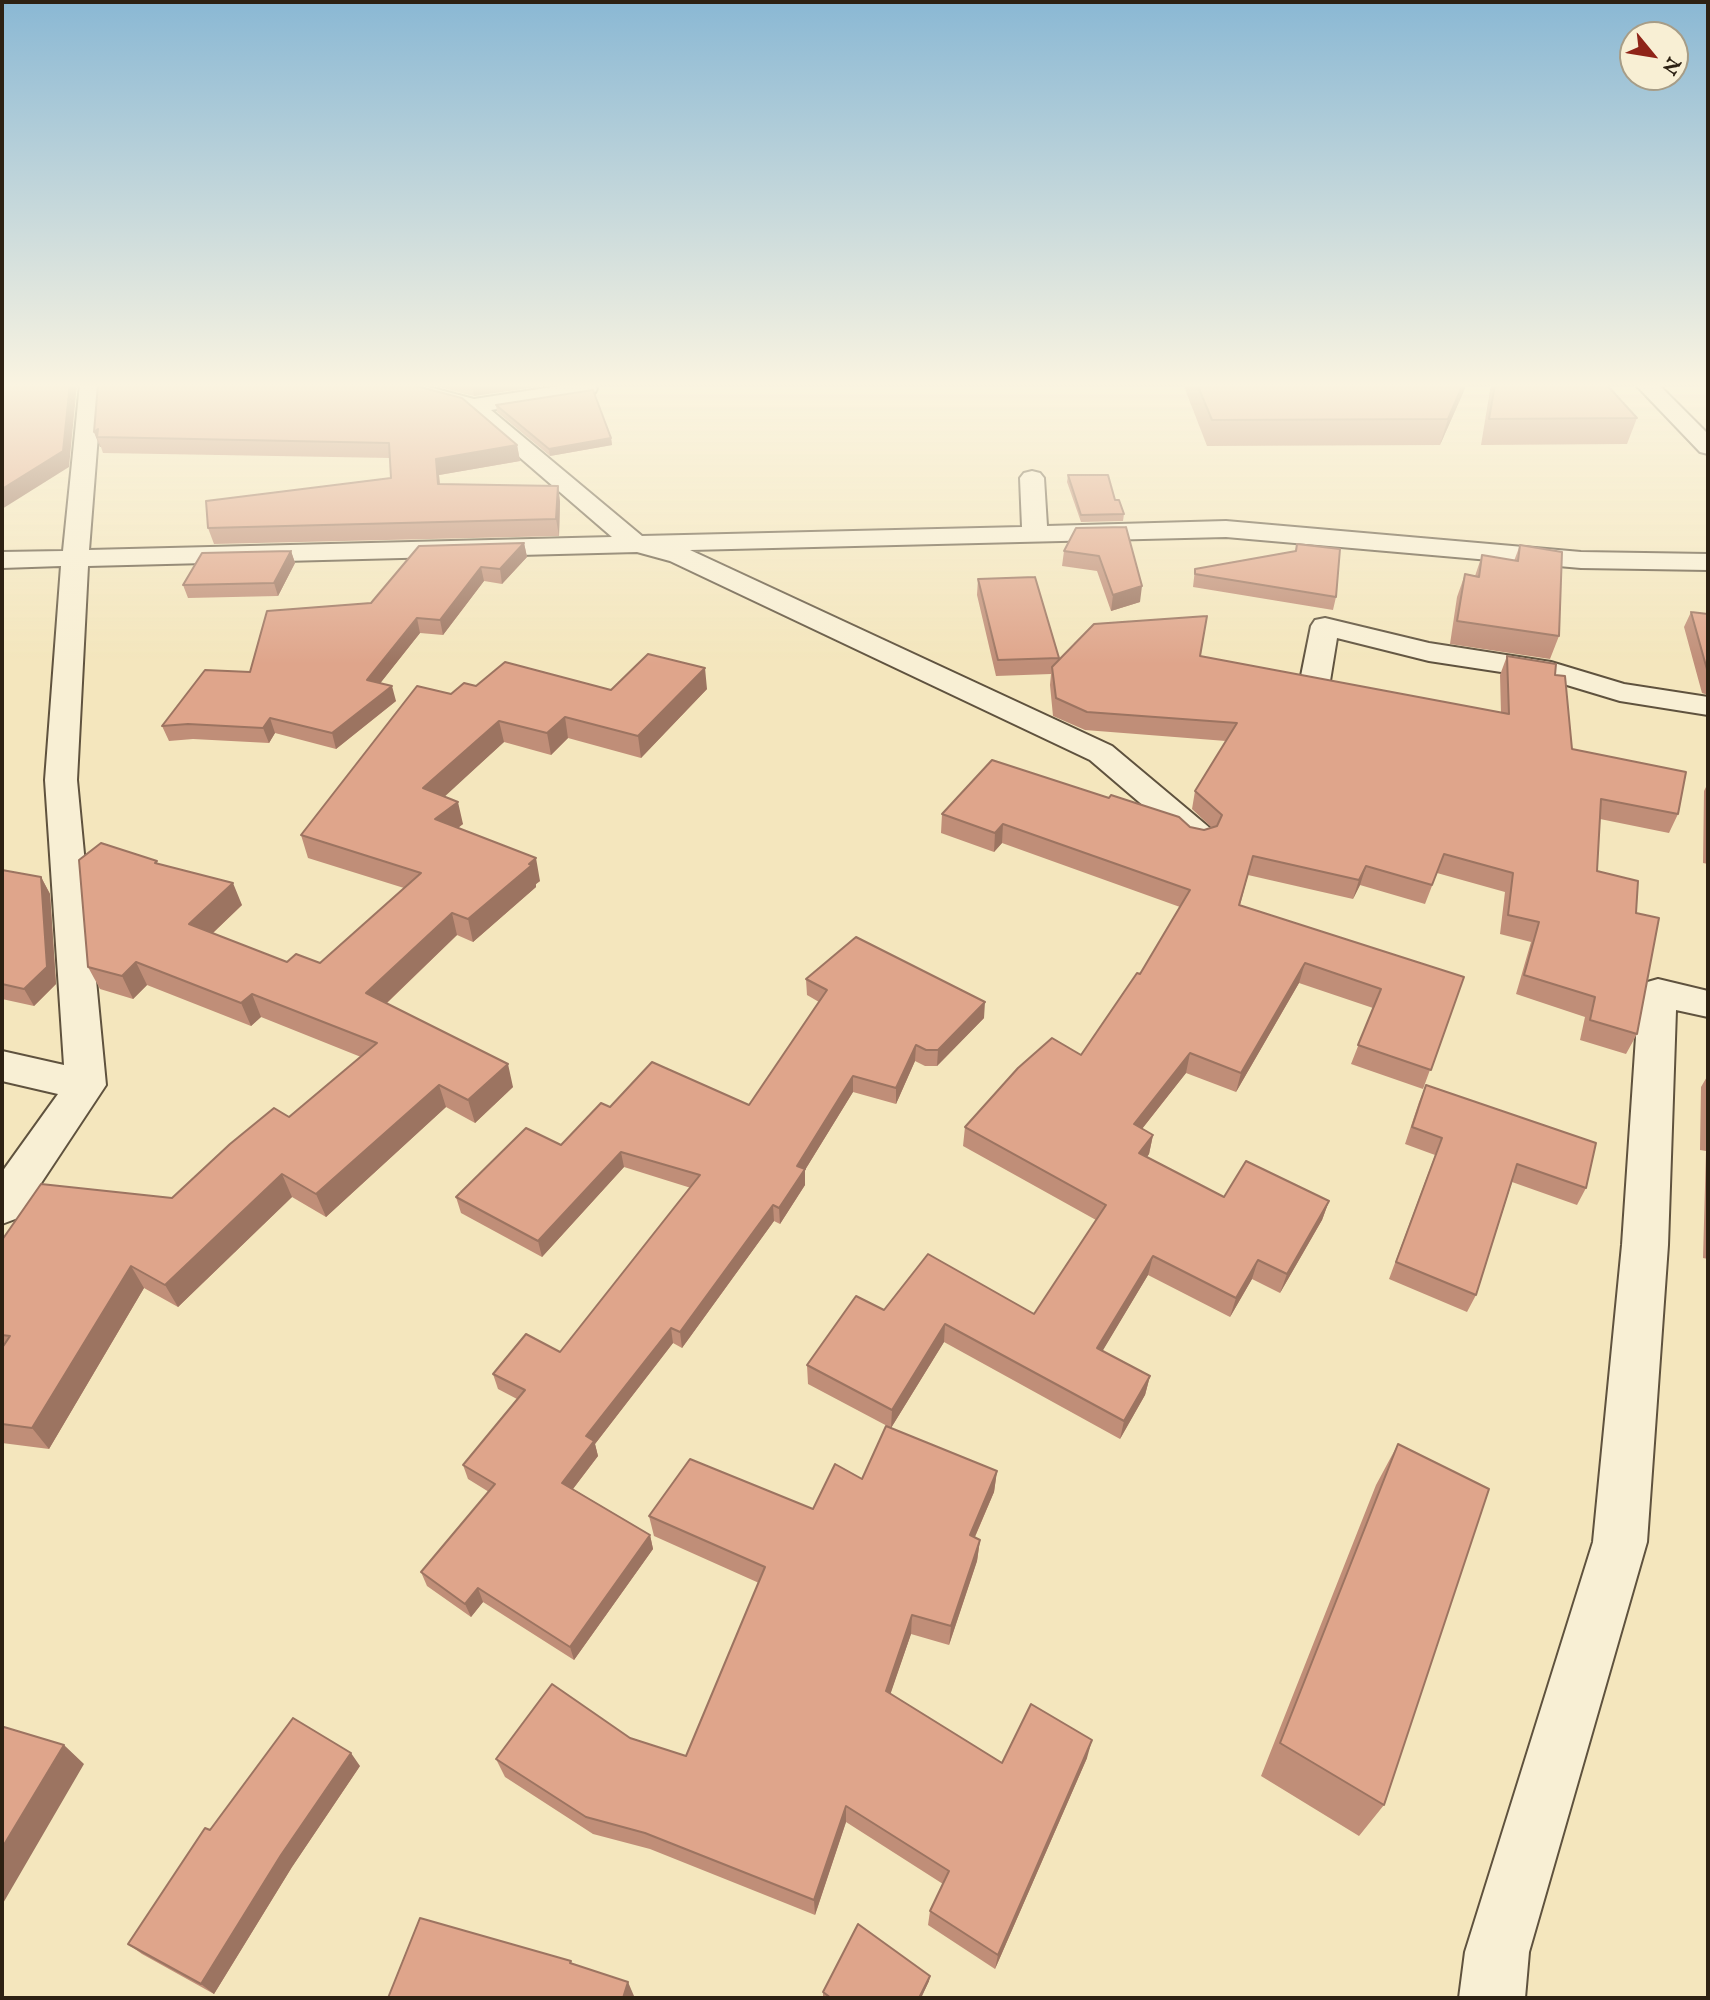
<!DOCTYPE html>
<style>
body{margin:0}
#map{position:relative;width:1710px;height:2000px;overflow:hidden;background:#f4e6bd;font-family:"IM FELL English",serif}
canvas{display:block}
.frame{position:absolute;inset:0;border:4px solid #2d2113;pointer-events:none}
.north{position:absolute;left:1619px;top:21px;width:70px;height:70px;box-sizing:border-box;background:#f8efd4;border:2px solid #a79d87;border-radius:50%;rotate:120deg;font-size:19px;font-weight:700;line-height:28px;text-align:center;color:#2d2113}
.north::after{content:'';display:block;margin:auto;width:24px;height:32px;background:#8f2418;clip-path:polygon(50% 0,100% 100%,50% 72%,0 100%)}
</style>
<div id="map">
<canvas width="1710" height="2000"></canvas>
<div class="frame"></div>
<div class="north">N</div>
</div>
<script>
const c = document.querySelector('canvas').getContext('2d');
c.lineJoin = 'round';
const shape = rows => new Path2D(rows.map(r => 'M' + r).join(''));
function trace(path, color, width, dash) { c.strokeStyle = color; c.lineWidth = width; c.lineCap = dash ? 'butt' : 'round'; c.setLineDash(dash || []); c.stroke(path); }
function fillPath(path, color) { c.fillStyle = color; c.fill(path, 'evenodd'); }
const minor = shape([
 [80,384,102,384,89,550,612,537,466,411,385,389,382,384,417,384,474,399,572,384,594,384,597,389,594,394,491,410,642,536,1022,527,1020,478,1024,473,1032,471,1040,473,1044,478,1047,526,1226,521,1581,552,1708,554,1708,570,1581,568,1226,537,690,550,1112,746,1211,829,1216,836,1211,843,1199,846,1187,843,1090,760,670,561,637,552,88,566,77,780,106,1085,18,1218,2,1224,2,1172,58,1094,2,1081,2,1051,64,1065,45,780,61,566,2,568,2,552,63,551,80,384],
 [1635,384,1658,384,1708,434,1708,454,1700,452,1635,384],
 [1325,618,1429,643,1551,662,1624,684,1708,697,1708,715,1620,701,1547,679,1429,661,1337,638,1330,681,1325,687,1315,690,1305,687,1300,681,1311,626,1315,620,1325,618],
 [1658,979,1708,991,1708,1017,1676,1010,1668,1245,1647,1542,1529,1952,1525,1998,1459,1998,1465,1952,1593,1542,1622,1245,1639,992,1644,983,1658,979]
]);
trace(minor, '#5f523e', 4);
fillPath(minor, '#f8efd4');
fillPath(shape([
 [427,384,555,384,474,396],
 [1183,384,1467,384,1440,445,1207,446],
 [1491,384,1606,384,1637,418,1627,444,1481,445],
 [496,405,611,438,612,445,550,456,497,412],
 [94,432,517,445,520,461,439,475,440,484,558,486,560,502,559,536,214,544,208,528,391,478,390,458,103,453,101,447,100,447],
 [1068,475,1115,500,1124,514,1123,521,1081,522,1067,482],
 [1076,528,1140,602,1111,611,1097,571,1062,566,1064,551],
 [524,543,527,557,502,584,484,581,443,635,420,633,380,683,396,701,336,749,275,733,269,743,193,739,169,741,162,726,250,672,371,603],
 [1297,544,1336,597,1333,610,1193,587,1195,569,1295,551],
 [1520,545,1559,636,1550,659,1450,644,1457,597,1465,574,1475,576,1482,555,1514,561],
 [291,551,295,563,278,596,188,598,183,585],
 [978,579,1059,658,1059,659,1200,656,1501,713,1500,675,1507,656,1555,675,1572,749,1678,814,1669,833,1600,819,1597,871,1636,913,1637,1034,1626,1054,1580,1040,1585,1017,1516,994,1531,942,1500,934,1505,892,1437,873,1425,904,1360,885,1353,899,1248,875,1240,905,1464,977,1423,1089,1351,1064,1373,1008,1299,983,1236,1092,1186,1073,1142,1129,1153,1135,1149,1154,1147,1157,1224,1197,1329,1201,1322,1220,1280,1293,1252,1279,1230,1317,1148,1275,1102,1351,1150,1376,1145,1395,1120,1439,944,1342,891,1428,808,1384,807,1365,884,1310,1034,1314,1096,1220,963,1146,965,1127,1081,1055,1140,974,1180,907,1002,843,994,852,941,833,942,814,1190,827,1204,830,1211,827,1192,809,1195,791,1226,741,1085,730,1053,716,1050,685,1051,674,996,676,977,595],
 [1691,612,1708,614,1708,695,1702,693,1684,627],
 [476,686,611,690,707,689,641,758,568,738,551,755,504,742,444,796,463,824,458,828,540,881,536,884,536,887,473,942,457,935,386,1004,513,1087,475,1123,446,1107,326,1217,292,1197,178,1307,144,1288,49,1449,2,1443,2,1240,172,1198,289,1117,361,1057,261,1017,251,1026,147,985,133,999,100,989,88,967,159,864,242,905,213,933,287,962,320,963,404,888,308,858,301,835,451,694],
 [1708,783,1708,864,1703,863,1704,791],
 [2,870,41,877,50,894,56,984,34,1006,2,999],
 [806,979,984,1018,937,1066,925,1066,915,1061,896,1104,853,1092,805,1170,805,1185,780,1224,774,1221,682,1348,673,1343,595,1444,598,1456,573,1489,650,1535,653,1549,574,1660,483,1602,471,1617,427,1586,421,1572,489,1492,468,1479,463,1465,517,1399,498,1389,493,1374,560,1352,691,1188,624,1167,542,1257,461,1213,456,1197,561,1145,610,1107,749,1105,819,1002,807,995],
 [1708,1075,1708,1259,1703,1258,1706,1151,1700,1150,1701,1087],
 [1426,1085,1586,1188,1577,1205,1512,1182,1476,1295,1467,1312,1389,1279,1435,1155,1405,1144,1419,1102],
 [1398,1444,1384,1805,1359,1836,1261,1776,1376,1485],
 [997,1471,994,1492,975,1537,980,1540,977,1561,949,1645,911,1634,890,1694,1002,1763,1087,1758,995,1969,928,1925,930,1911,943,1884,846,1822,815,1915,650,1849,593,1834,505,1777,496,1759,630,1738,686,1756,759,1583,654,1536,649,1516,813,1509,862,1479],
 [360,1766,292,1867,214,1994,142,1954,128,1944,210,1830],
 [929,1981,921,1998,825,1998,823,1997,823,1992]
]), '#c08e78');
fillPath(shape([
 [70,384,77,384,69,467,2,509,2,489],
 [472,384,555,384,474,396],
 [1463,384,1467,384,1440,445,1448,419],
 [98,429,97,437,101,447,100,447,94,432],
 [611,438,612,445,550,456,549,449],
 [517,445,520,461,439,475,441,500,438,484,436,459],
 [558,486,560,502,559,536,556,519],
 [524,543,527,557,502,584,500,569],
 [291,551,295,563,278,596,274,583],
 [481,567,484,581,443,635,440,620],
 [1142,586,1140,602,1111,611,1113,595],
 [417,618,420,633,371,695,367,680],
 [705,668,707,689,641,758,638,736],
 [392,686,396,701,336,749,332,733],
 [565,717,568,738,551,755,547,733],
 [270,718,275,733,269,743,263,728],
 [499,721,504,742,429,811,423,788],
 [458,802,463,824,440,841,435,819],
 [1003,824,1002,843,994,852,995,833],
 [536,858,540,881,536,884,536,887,473,942,468,919],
 [1366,866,1360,885,1353,899,1359,880],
 [41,877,50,894,56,984,34,1006,24,989],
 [233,883,242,905,198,947,189,924],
 [452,913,457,935,373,1016,366,993],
 [136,962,147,985,133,999,122,976],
 [1305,963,1299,983,1236,1092,1241,1073],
 [252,994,261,1017,251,1026,241,1003],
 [985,1002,984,1018,937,1066,938,1050],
 [916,1045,915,1061,896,1104,896,1088],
 [1190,1053,1186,1073,1130,1144,1134,1124],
 [508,1064,513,1087,475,1123,468,1100],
 [853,1076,853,1092,805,1170,805,1185,780,1224,779,1208,797,1166],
 [439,1085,446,1107,326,1217,316,1194],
 [1153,1135,1149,1154,1135,1172,1139,1153],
 [621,1152,624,1167,542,1257,538,1241],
 [282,1174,292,1197,178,1307,165,1285],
 [1329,1201,1322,1220,1280,1293,1287,1274],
 [773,1205,774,1221,682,1348,680,1332],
 [1153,1256,1148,1275,1093,1367,1097,1348],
 [1258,1260,1252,1279,1230,1317,1236,1298],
 [131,1266,144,1288,49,1449,32,1428],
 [945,1324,944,1342,891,1428,892,1410],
 [671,1328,673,1343,595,1444,598,1456,566,1498,562,1483,586,1436],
 [1150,1376,1145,1395,1120,1439,1124,1421],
 [997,1471,994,1492,967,1555,970,1535],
 [650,1535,653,1549,574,1660,570,1647],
 [980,1540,977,1561,949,1645,951,1626],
 [478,1588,483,1602,471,1617,465,1604],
 [912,1615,911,1634,885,1710,886,1691],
 [1092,1740,1087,1758,995,1969,998,1955],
 [64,1745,84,1764,2,1905,2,1848],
 [351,1753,360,1766,292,1867,214,1994,201,1984,281,1855],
 [846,1806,846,1822,815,1915,814,1900],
 [930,1976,929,1981,921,1998,919,1998],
 [628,1982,634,1996,634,1998,623,1998]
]), '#9c7461');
const building = shape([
 [2,384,70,384,63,451,2,489,2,384],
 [98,384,409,384,462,398,517,445,436,459,438,484,558,486,556,519,208,528,206,501,391,478,389,443,97,437,98,429,94,432,98,384],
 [1197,384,1463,384,1448,419,1212,420,1197,384],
 [1495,384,1606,384,1637,418,1489,419,1495,384],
 [593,390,611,438,549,449,496,405,593,390],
 [1068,475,1108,475,1115,500,1119,500,1124,514,1081,515,1068,475],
 [1126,527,1142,586,1113,595,1099,556,1064,551,1076,528,1126,527],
 [524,543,500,569,481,567,440,620,417,618,367,680,392,686,332,733,270,718,263,728,188,724,162,726,205,670,250,672,267,611,371,603,419,546,524,543],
 [1297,544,1340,549,1336,597,1195,574,1195,569,1296,551,1297,544],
 [1520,545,1562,552,1559,636,1457,621,1465,574,1479,577,1482,555,1518,561,1520,545],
 [291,551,274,583,183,585,202,553,291,551],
 [1035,577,1059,658,998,660,978,579,1035,577],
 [1691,612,1708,614,1708,673,1691,612],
 [1207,616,1200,656,1509,714,1507,656,1556,664,1555,675,1565,676,1572,749,1686,772,1678,814,1601,799,1597,871,1638,881,1636,913,1659,918,1637,1034,1590,1020,1595,997,1524,975,1539,922,1508,915,1513,873,1444,854,1432,885,1366,866,1359,880,1253,856,1239,905,1464,977,1431,1070,1358,1045,1381,989,1305,963,1241,1073,1190,1053,1134,1124,1153,1135,1139,1153,1224,1197,1246,1161,1329,1201,1287,1274,1258,1260,1236,1298,1153,1256,1097,1348,1150,1376,1124,1421,945,1324,892,1410,807,1365,856,1296,884,1310,928,1254,1034,1314,1106,1205,965,1127,1018,1068,1052,1038,1081,1055,1137,973,1140,974,1190,890,1003,824,995,833,942,814,992,760,1109,798,1111,795,1179,817,1190,827,1204,830,1217,826,1222,815,1195,791,1237,723,1087,712,1056,698,1052,667,1094,624,1207,616],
 [648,654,705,668,638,736,565,717,547,733,499,721,423,788,458,802,435,819,536,858,529,864,532,865,468,919,452,913,366,993,508,1064,468,1100,439,1085,316,1194,282,1174,165,1285,131,1266,32,1428,2,1424,2,1348,10,1336,2,1335,2,1240,41,1184,172,1198,230,1144,274,1108,289,1117,377,1043,252,994,241,1003,136,962,122,976,88,967,79,860,101,843,157,861,155,863,233,883,189,924,287,962,296,954,320,963,421,873,301,835,417,686,451,694,464,683,476,686,505,662,611,690,648,654],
 [2,870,41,877,47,967,24,989,2,984,2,870],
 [856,937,985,1002,938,1050,926,1050,916,1045,896,1088,853,1076,797,1166,805,1169,779,1208,773,1205,680,1332,671,1328,586,1436,594,1441,562,1483,650,1535,570,1647,478,1588,465,1604,421,1572,495,1484,463,1465,525,1390,493,1374,526,1334,560,1352,700,1175,621,1152,538,1241,456,1197,526,1128,561,1145,601,1103,610,1107,652,1062,749,1105,827,990,806,979,856,937],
 [1426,1085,1596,1143,1586,1188,1517,1164,1476,1295,1396,1262,1442,1138,1412,1127,1426,1085],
 [886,1426,997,1471,970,1535,980,1540,951,1626,912,1615,886,1691,1002,1763,1031,1704,1092,1740,998,1955,930,1911,949,1871,846,1806,814,1900,645,1833,586,1817,496,1759,552,1684,630,1738,686,1756,765,1567,649,1516,690,1459,813,1509,835,1464,862,1479,886,1426],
 [1398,1444,1489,1489,1384,1805,1280,1743,1398,1444],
 [293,1718,351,1753,281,1855,201,1984,128,1944,205,1828,210,1830,293,1718],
 [4,1727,64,1745,2,1848,2,1730,4,1727],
 [420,1918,571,1961,570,1963,628,1982,623,1998,388,1998,420,1918],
 [858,1924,930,1976,919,1998,831,1998,823,1992,858,1924]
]);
fillPath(building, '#dfa58b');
trace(building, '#9c7461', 2);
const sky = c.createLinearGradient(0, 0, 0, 664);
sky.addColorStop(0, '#8ab8d4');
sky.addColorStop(0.58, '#faf4e1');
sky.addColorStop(1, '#faf4e100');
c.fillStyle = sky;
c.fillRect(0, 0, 1710, 664);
</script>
